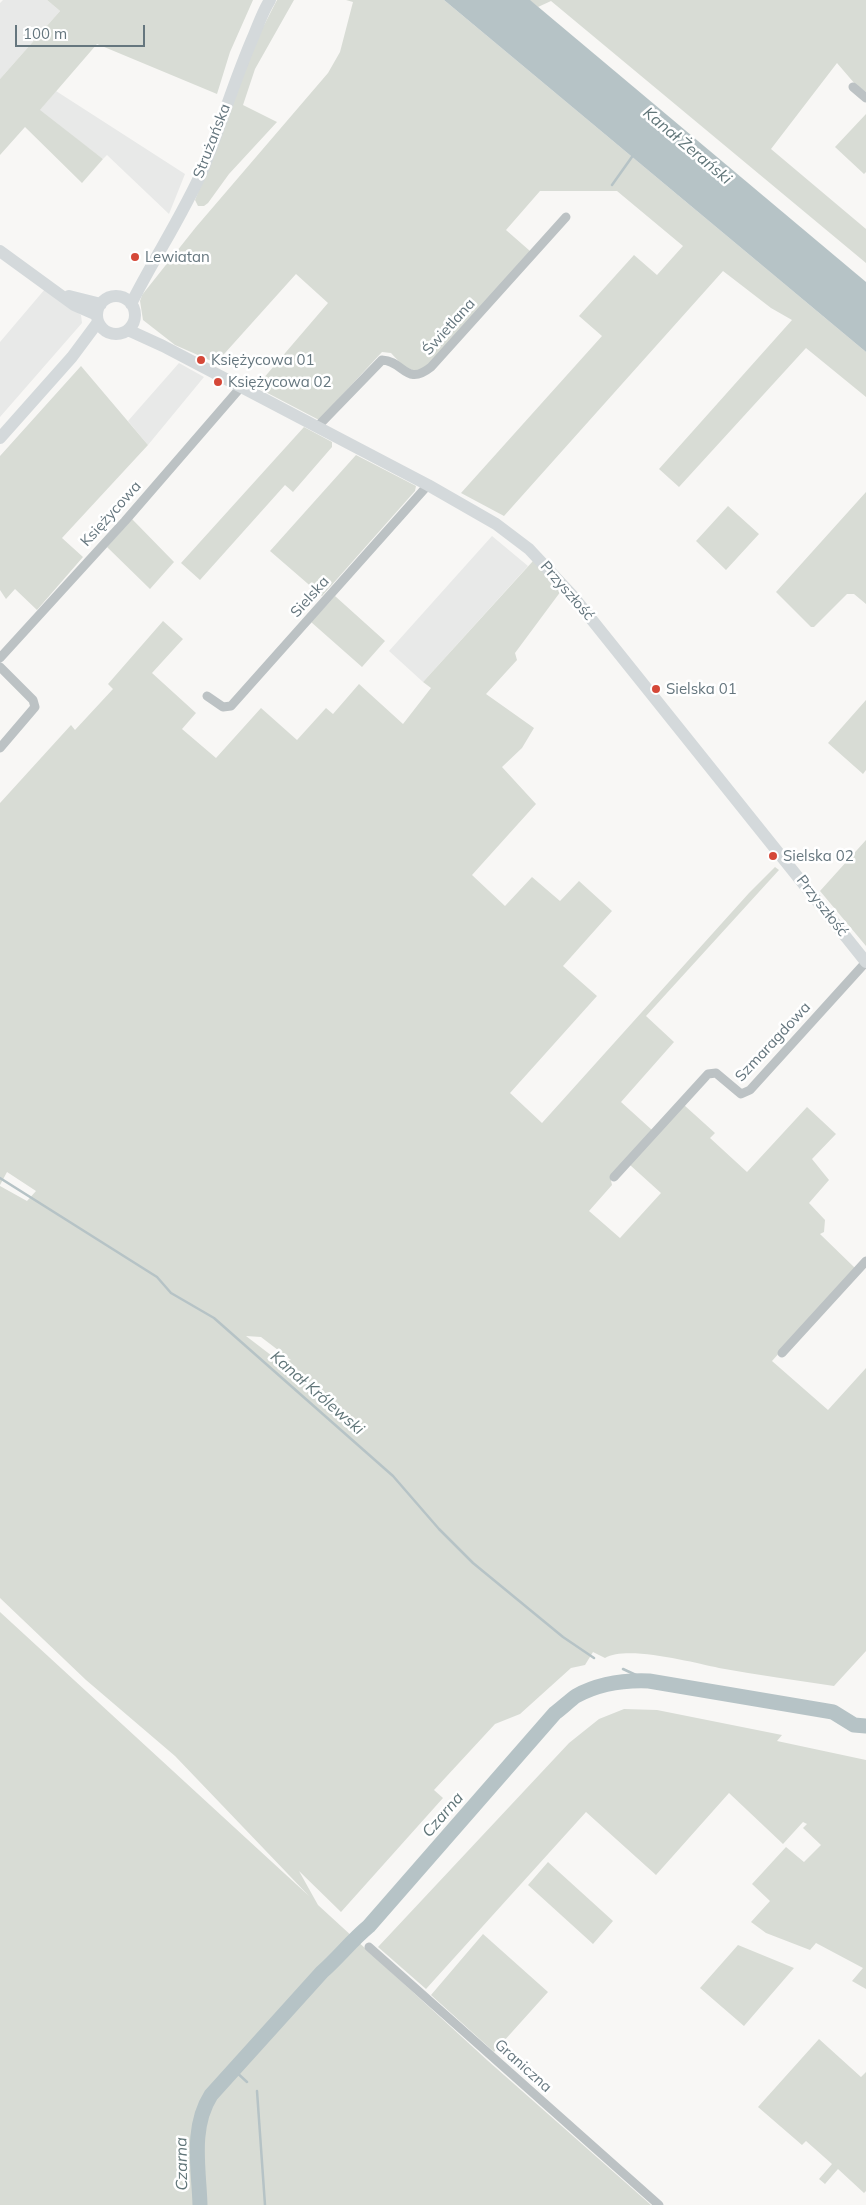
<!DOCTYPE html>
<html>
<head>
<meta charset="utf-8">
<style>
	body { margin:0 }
	#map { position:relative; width:866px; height:2205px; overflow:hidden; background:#f8f7f5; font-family:Mulish,sans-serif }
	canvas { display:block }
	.scale { position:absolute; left:15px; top:25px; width:130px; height:22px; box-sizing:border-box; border:2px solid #65767e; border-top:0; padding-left:6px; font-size:15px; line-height:18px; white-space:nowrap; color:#65767e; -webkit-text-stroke:4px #fff; paint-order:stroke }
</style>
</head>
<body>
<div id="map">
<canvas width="866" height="2205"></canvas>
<div class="scale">100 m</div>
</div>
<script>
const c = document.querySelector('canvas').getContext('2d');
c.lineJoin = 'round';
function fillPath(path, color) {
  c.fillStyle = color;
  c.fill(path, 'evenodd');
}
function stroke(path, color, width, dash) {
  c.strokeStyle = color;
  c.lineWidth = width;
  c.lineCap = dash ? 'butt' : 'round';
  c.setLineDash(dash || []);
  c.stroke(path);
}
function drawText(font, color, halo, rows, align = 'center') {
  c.font = font + ' Mulish,sans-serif';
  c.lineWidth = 5;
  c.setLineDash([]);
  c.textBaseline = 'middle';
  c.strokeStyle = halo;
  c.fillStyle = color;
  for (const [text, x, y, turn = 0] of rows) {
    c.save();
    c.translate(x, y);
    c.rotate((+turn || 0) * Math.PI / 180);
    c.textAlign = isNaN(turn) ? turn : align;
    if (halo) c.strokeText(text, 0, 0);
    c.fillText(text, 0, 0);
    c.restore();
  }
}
const built = new Path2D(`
	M3,0h44l13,11 -60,68v-76z
	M56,91l129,83 -16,40 -62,-59 -4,4 -64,-48z
	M45,289l36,26 1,8 -82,94v-75z
	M179,363l25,14 -56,68 -20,-24z
	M492,536l36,30 -105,116 -34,-31z`);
const green = new Path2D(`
	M47,0h206l-23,52 -13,42 -120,-50 -57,66 63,49 -21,24 -57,-56 -25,28v-76l60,-68z
	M277,0h17l-39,69 -12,36 34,17 -48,52 -21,29 -4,3h-6l-3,-6 64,-165z
	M346,0h98l422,352v45l-60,-49 -127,139 -20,-18 133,-149 -21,-12 -48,-37 -219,245 -43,-23 141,-157 -23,-20 55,-61 23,20 26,-29 -66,-55h-77l-34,39 24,21 -102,115c-16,11 -26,-1 -37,-13l-9,-1 -63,68 -63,-33 72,-84 -32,-29 -80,89 -41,-18 -32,-25 -3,-19 2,-6 54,-68 132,-154 12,-21 13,-50z
	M529,0h337v92l-11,-8 -18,-21 -66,86 95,80v34l-315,-262 -13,6z
	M866,114v58l-2,2 -29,-27z
	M81,366l67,79 -86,93 21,19 -46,53 -22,-21 -9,10 -6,-9v-134z
	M304,427l28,15v5l-39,45 -8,-7 -85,95 -19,-17z
	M356,455l60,31 -1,5 -93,105 -52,-45z
	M866,492v112l-12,-10h-7l-33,33h-3l-35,-35z
	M728,506l31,28 -33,36 -30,-29z
	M132,519l42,43 -24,27 -43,-42z
	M533,561l28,30 -46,62 2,7 -31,34 48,34 -12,20 -20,19 34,37 -64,71 33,31 27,-29 28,24 19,-20 33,30 -49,55 34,30 -87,97 32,30 207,-230 26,-26 4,3 -133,146 28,26 -53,60 31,28 -42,46 2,9 -23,26 31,27 41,-45 -31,-28 54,-60 31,28 -5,5 37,34 60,-65 29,27 -24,25 17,21 -20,23 16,17 -1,12 -4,2 35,34 -83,93 56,49 38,-42v283l-32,35c-38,-6 -76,-11 -115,-18 -25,-5 -91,-23 -114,-10l-12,-6 -8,13 -14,3 -51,46 -25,10 -61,66 9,8 -102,114 -42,-41 19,34 169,155 164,145h-651v-593l309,284 -134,-140 -89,-76 -86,-82v-412l27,15 9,-10 -29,-19 -7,13v-382l71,-78 4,5 38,-41 -5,-5 55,-63 20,18 -31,34 44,40 -14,16 34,29 45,-50 36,32 29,-32 7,6 26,-30 44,40 28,-36 -8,-6zM246,1336l15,1 30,23 -11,2z
	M335,596l50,45 -23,26 -51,-45z
	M866,700v70l-3,4 -35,-31z
	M866,840v106l-46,-55z
	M624,1709l33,1 125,25 -5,6 89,19v229l-14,-8 11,-13 -47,-25 -6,7 -44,-17 -15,-11 19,-21 -18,-17 34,-37 18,15 17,-17 -18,-17 4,-4 -4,-2 -20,22 -54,-51 -73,82 -70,-63 -160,177 -48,-42 191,-204 30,-24z
	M548,1862l65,59 -20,23 -65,-59z
	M483,1934l65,58 -54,60 -63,-57z
	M738,1945l56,23 -50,58 -44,-38z
	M819,2039l42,38 5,-5v119l-2,2 -26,-24 -13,15 -6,-5 13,-15 -26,-23 -4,4 -44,-38z`);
const water = new Path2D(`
	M444,0h86l336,282v70z`);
const stream = new Path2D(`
	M612,185l22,-31
	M0,1178l157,99 14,16 43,25 179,158 46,53 34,34 90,74 31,21
	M623,1669l26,12
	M234,2070l13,12
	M257,2091l8,114`);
const river = new Path2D(`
	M200,2205c-1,-36 -10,-77 11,-110l111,-123c17,-15 29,-31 47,-46l186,-213c7,-5 14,-12 21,-17 22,-12 49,-16 73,-15l184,31 21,13 12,1`);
const street = new Path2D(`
	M853,87l13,11
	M317,427l65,-67c22,1 24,27 49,7l135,-150
	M0,658l125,-137 116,-134
	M0,667l33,33 2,7 -35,41
	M207,696l16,11 8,-1 197,-221
	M614,1177l94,-103 8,-1 25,21 9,-4 116,-128
	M782,1353l84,-92
	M369,1947l290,258`);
const secondary = new Path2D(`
	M0,251l74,54 23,10
	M69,296l32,8
	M97 315a19 19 0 1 1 38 0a19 19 0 1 1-38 0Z
	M131,304c23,-46 52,-89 73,-137 18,-44 31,-89 50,-132 5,-12 9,-24 16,-35
	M128,330l35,16 265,139 68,39 33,25 43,46 294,367
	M0,438l72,-81 26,-35`);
const markers = [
	[135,257,5,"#d54838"],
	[201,360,5,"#d54838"],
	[218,382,5,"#d54838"],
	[656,689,5,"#d54838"],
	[773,856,5,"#d54838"]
];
const streetNames = [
	["Strużańska",212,141,-69],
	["Świetlana",449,327,-48],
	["Księżycowa",111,514,-48],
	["Przyszłość",567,591,49],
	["Sielska",310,597,-48],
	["Przyszłość",822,906,52],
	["Szmaragdowa",773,1042,-47],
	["Graniczna",523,2066,42]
];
const poiNames = [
	["Lewiatan",145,257],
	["Księżycowa 01",211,360],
	["Księżycowa 02",228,382],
	["Sielska 01",666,689],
	["Sielska 02",783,856]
];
const waterNames = [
	["Kanał Żerański",687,146,40],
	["Kanał Królewski",317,1393,41],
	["Czarna",443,1815,-49],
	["Czarna",182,2164,-91]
];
fillPath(built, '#e8e9e8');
fillPath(green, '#d8dcd5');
fillPath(water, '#b6c3c6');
stroke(stream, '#b6c3c6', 2.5);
stroke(river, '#b6c3c6', 15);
stroke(street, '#bcc2c4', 9);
stroke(secondary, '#d4d9db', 12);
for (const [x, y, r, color] of markers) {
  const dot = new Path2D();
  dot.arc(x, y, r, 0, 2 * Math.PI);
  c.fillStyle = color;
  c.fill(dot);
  stroke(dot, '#fff', 2);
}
drawText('15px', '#65767e', '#fff', streetNames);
drawText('15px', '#65767e', '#fff', poiNames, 'left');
drawText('italic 16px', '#607578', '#fff', waterNames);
</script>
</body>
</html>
